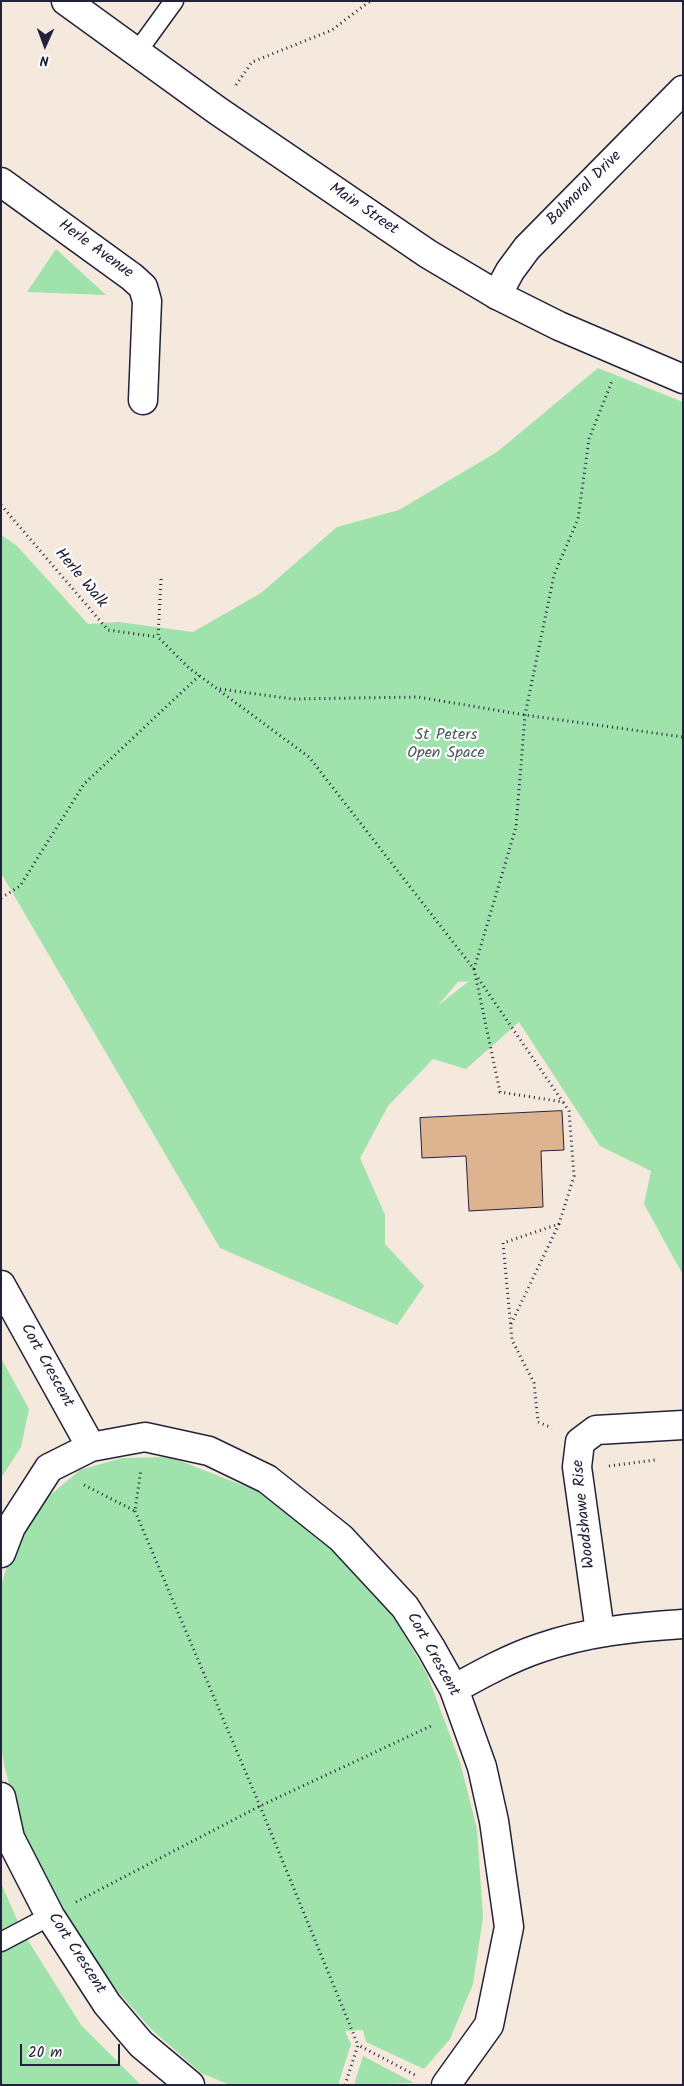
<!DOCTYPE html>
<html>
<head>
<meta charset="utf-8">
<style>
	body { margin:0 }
	#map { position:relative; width:684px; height:2086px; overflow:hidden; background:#f5e8dd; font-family:Kalam,sans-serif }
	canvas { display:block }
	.frame { position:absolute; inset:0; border:2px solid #22223b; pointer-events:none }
	.north { position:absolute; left:20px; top:20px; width:50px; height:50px; -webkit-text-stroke:4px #fff; paint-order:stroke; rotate:182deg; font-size:14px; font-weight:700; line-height:20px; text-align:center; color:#22223b }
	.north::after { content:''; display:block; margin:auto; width:18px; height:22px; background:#22223b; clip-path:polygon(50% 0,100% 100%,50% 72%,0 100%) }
	.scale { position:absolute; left:20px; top:2044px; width:100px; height:22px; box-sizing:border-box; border:2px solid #22223b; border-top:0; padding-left:6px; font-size:15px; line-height:18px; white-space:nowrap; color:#22223b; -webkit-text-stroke:4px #fff; paint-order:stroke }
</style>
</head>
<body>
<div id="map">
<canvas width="684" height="2086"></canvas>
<div class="frame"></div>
<div class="north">N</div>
<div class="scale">20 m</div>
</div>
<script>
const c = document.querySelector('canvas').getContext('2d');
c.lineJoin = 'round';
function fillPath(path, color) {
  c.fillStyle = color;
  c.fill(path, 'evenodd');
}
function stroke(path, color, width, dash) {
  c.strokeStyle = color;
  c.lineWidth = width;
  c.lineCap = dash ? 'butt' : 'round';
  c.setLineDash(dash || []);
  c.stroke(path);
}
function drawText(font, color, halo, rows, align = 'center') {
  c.font = font + ' Kalam,sans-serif';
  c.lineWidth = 4.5;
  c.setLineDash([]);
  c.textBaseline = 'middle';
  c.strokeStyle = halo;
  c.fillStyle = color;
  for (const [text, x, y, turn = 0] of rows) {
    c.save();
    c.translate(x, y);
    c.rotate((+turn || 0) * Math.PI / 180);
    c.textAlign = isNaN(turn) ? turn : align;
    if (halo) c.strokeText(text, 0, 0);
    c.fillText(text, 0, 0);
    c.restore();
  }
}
const green = new Path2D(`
	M56,249l50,46 -79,-3z
	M598,368l85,34v873l-39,-71 7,-33 -51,-25 -81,-124 -53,47 -33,-10 -45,47 -28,52 25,57v29l39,42 -27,39 -177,-77 -219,-375v-338l15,10 72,79 31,-2 74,10 68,-39 76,-66 62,-17 98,-58zM469,981l-29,23h-1l19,-22z
	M1,1358l28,51 -8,38 -20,31z
	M170,1457l95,37 69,51 59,71 34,58 33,88 17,67 6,88 -10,67 -23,55 -26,30 -58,-27 -3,-12 -18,1 6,13 -13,41h-108l-29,-12 -50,-44 -37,-42 -60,-91 -31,-62 -18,-65 -4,-23v-160l15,-49 33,-41 31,-26 42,-12z
	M1,1883l21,48 59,94 60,60h-140z
	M363,2056l51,27 -60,2z`);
const building = new Path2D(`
	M562,1111l2,39 -23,1 2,56 -74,4 -3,-55 -44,2 -2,-40z`);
const path = new Path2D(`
	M236,85l16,-23 80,-32 38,-29
	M1,505l107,125 50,7
	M161,579l-3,58 31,31 120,89 165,212 42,-142 9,-112 29,-140 24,-56 11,-80 23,-58
	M220,689l73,10 125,-2 107,18 158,22
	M1,898l19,-12 64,-102 116,-109
	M474,969l26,123 63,10 6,9 5,65 -15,48 -56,19 9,97 22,43 4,39 14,6
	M478,978l85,124
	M511,1324l48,-100
	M609,1466l46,-6
	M84,1485l51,26 6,-42
	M135,1511l125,295 98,239
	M76,1902l184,-96 173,-81
	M345,2085l13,-40 59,31`);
const lane = new Path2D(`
	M137,52l37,-51
	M1,1942l49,-26`);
const street = new Path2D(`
	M1,182l131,95 11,10 4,14 -4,99
	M497,295l13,-24 17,-23 156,-158
	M1,1285l90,162
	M1,1553l10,-26 38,-59 42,-21 54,-10 64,14 58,28 74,59 64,69 26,41 23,41 28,78 12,54 15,106 -20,98 -43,60
	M600,1632l-23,-165 3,-25 16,-12 87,-5
	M454,1689c27,-15 56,-31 86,-41 46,-16 94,-21 143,-24
	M1,1797l9,41 40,78 57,88 34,40 49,41`);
const secondary = new Path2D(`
	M66,1l152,110 210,143 69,41 62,31 124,53`);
const streetNames = [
	["Balmoral Drive",585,189,-45],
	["Main Street",363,210,34],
	["Herle Avenue",95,250,36],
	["Herle Walk",80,579,50],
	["Cort Crescent",46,1366,61],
	["Woodshawe Rise",585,1514,-96],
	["Cort Crescent",432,1655,61],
	["Cort Crescent",76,1954,57]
];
const parkNames = [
	["St Peters",446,736],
	["Open Space",446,754]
];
fillPath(green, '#9fe2ac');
fillPath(building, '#deb38f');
stroke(building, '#22223b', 1);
stroke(lane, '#22223b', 21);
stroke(street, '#22223b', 31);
stroke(secondary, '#22223b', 31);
stroke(path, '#22223b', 3, [1, 4]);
stroke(lane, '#fff', 18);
stroke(street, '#fff', 28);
stroke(secondary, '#fff', 28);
drawText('16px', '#22223b', '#fff', streetNames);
drawText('16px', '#485c5d', '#fff', parkNames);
</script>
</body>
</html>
